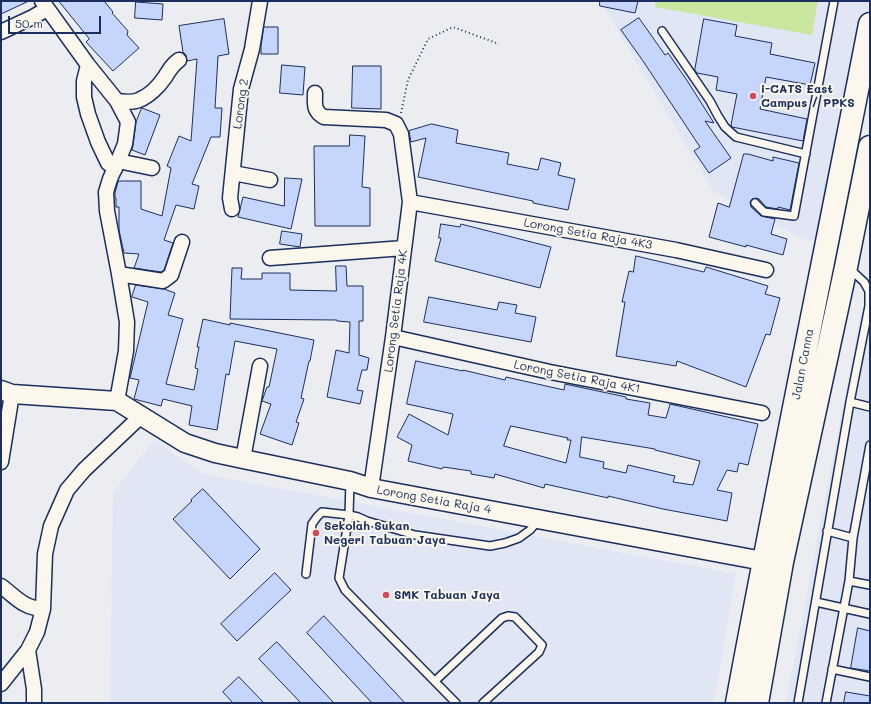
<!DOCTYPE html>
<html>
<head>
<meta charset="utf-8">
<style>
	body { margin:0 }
	#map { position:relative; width:871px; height:704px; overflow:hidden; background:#ebedf1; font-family:Mali,sans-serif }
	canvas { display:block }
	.frame { position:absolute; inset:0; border:2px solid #1b2f5e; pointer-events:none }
	.scale { position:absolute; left:8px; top:16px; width:93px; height:18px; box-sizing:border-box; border:2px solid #1b2f5e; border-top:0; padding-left:5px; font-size:12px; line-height:14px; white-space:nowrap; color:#1b2f5e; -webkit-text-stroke:3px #fbf7ec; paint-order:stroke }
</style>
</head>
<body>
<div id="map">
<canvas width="871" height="704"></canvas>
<div class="frame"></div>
<div class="scale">50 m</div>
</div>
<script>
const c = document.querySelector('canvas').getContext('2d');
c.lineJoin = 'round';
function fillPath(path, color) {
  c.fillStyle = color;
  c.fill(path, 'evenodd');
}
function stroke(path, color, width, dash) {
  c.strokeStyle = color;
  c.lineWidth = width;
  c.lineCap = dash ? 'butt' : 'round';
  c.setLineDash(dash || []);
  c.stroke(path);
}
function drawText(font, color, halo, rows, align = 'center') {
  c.font = font + ' Mali,sans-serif';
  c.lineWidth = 4;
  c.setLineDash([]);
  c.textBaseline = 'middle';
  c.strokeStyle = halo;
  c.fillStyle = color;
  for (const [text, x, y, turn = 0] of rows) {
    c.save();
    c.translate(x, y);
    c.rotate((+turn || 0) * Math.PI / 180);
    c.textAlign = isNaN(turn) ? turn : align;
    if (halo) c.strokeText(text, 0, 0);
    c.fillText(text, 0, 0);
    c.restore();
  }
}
const built = new Path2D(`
	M600,1h269l-49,240 -16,-2 -91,-48z
	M869,271l1,1v431h-84z
	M154,440l49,34 533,100 -22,129h-604l3,-210z`);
const green = new Path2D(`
	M656,1h162l-6,34 -157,-28z`);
const building = new Path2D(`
	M1,1h28l-28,13z
	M59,1h45l9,11 -1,1 16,18 -1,4 12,13 -26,23 -27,-29 3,-3z
	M600,1h38l-3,12 -35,-7z
	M136,2l27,2 -1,16 -27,-2z
	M639,18l26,37 3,-2 20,29 26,41 -9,-2 26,37 -22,15 -15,-22 6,-4 -57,-86 -22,-31z
	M224,19l5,35 -11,2 -3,52h7l-2,29h-9l-19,47 7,2 -5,23 -18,-4 -12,35 9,3 -9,27 -3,2 -27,-4 5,-14 -15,-1 -5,-23v-23h-3v-9h-1v-5l3,-11 1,-1h22v28l21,7 9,-48 -4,-2 12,-30 12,5 6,-82 -10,2 -1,-6 -3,-3 -4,-26z
	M704,19l33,6 -2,11 37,7 -2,11 45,9 -5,22 -44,-8 -6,32 47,10 -4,22 -71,-14 -1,-2 6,-31 -21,-4 2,-13 -21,-4 -2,-3z
	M264,27h14v27h-17v-7z
	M282,65l23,2 -2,28 -23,-2z
	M353,66h28v43l-29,-1z
	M142,108l18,7 -15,40 -13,-5 1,-5 3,-23z
	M432,124l26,6 -2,13 53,10 -2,11 31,6 3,-12 20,5 -3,12 17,4 -7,31 -35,-7v-2l-115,-24 8,-39 -15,4 -2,-11z
	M350,135l15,1 -3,51 8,1v38h-55l-1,-80h35z
	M744,154h4l25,7v-4l26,6 -9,47 -12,-3v2l-12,-2 -7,-8 -3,-1 -4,1 -2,3 1,5 10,9 14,3 -4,15 16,5 -4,16 -37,-10v2l-37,-10 9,-34 11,4z
	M285,178l17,1 -11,50 -53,-12 5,-20 41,9z
	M441,224l19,3 1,-3 90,23 -11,41 -105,-27 6,-23h-2z
	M282,231l20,3 -2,13 -20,-3z
	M636,256l68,16 2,-5 62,19 -3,8 15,4 -10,37 -4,-1 -20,53 -69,-26 -1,5 -60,-10 9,-54h-3l7,-31 4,1z
	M336,266h10l1,20h16v35h-4v34l10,3 -2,12h-5l-5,20 6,1 -3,13 -33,-7 9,-47 13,3 1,-31 -13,-1v-1l-107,-1 2,-51h10l-1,11h21v-6h28v17l46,1z
	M136,285l28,4 11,4 -7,22 15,4 -17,65 28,6 4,-21 -3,-1 4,-21h-2l6,-28 27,6v-2l84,17 -4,21h-1l-8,37 3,1 -8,23 3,1 -7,22 -32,-11 11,-30 -9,-3 5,-14h2l8,-38 -42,-8 -6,34 -3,-1 -9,56 -28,-5 3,-19 -29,-7 -2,7 -27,-7 5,-19 -9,-2 18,-76 -16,-5z
	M429,297l68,13 2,-8 18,3 -2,8 21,4 -5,25 -107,-20z
	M416,361l47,10v-1l42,10 1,-3 58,13 1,-6 61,13v2l24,4 -2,12 18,3 4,-14 88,20 -10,41 -9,-2 -2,9 -10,-2 -10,20 15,3 -5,28 -64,-12 -55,-13v2l-63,-14 -1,4 -49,-14 -1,4 -23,-4v-3l-28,-4 -1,2 -34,-8 4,-16 -15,-8 12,-23 39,21 5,-21 -46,-10zM511,426l57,12 -1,2h4l-5,23 -62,-17zM582,437l73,12v1l45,11 -7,24 -20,-3 2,-6 -47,-11 -2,8 -23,-5 1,-6 -24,-5z
	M203,489l57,60 -30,30 -57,-60 19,-18 -1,-1z
	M275,573l16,17 -54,51 -16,-17z
	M324,616l81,87h-33l-65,-70z
	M858,628l12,3v40l-19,-3z
	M277,642l57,61h-33l-42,-44z
	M239,677l25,26h-31l-10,-11z
	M846,692l24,4v7h-26z`);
const path = new Path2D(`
	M401,113l7,-33 20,-41 25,-12 46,17`);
const service = new Path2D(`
	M662,31l48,70 8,15 7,11 11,10 70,17
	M755,203l9,9 30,4 40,-215
	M850,402l20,5
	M350,481l-1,34 -10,63 6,12 111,113
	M827,531l26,7
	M306,574l6,-50 5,-7 5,-5 27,3 9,2 9,4 48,14 75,11 15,-3 14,-5 11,-8 8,-9
	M849,581l21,4
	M816,602l54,12
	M832,669l38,8
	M435,681l67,-63 6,-2 7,1 27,28 -3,7 -56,51
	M798,703l52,-301 19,-96v-15l-5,-9 -14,-13
	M826,703l23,-122 4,-43 17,-93`);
const minor = new Path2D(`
	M42,1l46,64 29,36 11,21 -3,22 -7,17 -8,18 -4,13 1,19 12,63 8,48 -1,29 -9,50
	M1,32l32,-15 14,-8
	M88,65l-4,16v16l4,17 10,28 10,21 7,6
	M315,93c0,11 -2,18 9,24l62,3 10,4 5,10 9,68 -17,135 -22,151
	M117,101c7,1 15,2 22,-1 10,-4 20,-14 26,-23 5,-8 7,-12 14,-17
	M118,161l34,7
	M233,173l37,7
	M410,202l266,48 90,20
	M232,209l-2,-11 11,-109 11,-40 8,-48
	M270,258l134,-10
	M119,274l44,7 8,-6 11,-33
	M393,337l157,35 212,41
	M243,459l17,-93
	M1,462l11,-68
	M1,586c15,11 22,22 42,23
	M28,650l6,39v14
	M1,684l27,-34 9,-18 6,-23 2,-55 6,-28 16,-36 17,-20 57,-54`);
const tertiary = new Path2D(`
	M1,390l11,4 105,7 68,42 30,10 28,6 107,22 21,7 392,73`);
const trunk = new Path2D(`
	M737,703c42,-227 89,-452 133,-679
	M757,703l25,-141 64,-295 24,-120`);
const markers = [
	[753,96,4,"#d1495b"],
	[316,533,4,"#d1495b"],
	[386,595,4,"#d1495b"]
];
const poiNames = [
	["i-CATS East",761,89],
	["Campus / PPKS",761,103],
	["Sekolah Sukan",324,526],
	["Negeri Tabuan Jaya",324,540],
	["SMK Tabuan Jaya",394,595]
];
const streetNames = [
	["Lorong 2",241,104,-82],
	["Lorong Setia Raja 4K3",588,234,10],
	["Lorong Setia Raja 4K",396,311,-83],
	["Jalan Canna",803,364,-79],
	["Lorong Setia Raja 4K1",577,377,11],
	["Lorong Setia Raja 4",434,500,10]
];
fillPath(built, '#e0e6f4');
fillPath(green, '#c9e79e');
fillPath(building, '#c6d5fc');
stroke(building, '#1b2f5e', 1);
stroke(service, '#1b2f5e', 10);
stroke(minor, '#1b2f5e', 17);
stroke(tertiary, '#1b2f5e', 21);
stroke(trunk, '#1b2f5e', 25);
stroke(path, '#1b2f5e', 2, [1, 3]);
stroke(service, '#fbf7ec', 7);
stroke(minor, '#fbf7ec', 14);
stroke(tertiary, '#fbf7ec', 18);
stroke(trunk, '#fbf7ec', 22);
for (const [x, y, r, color] of markers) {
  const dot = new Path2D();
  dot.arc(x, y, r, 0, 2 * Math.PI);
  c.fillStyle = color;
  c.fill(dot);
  stroke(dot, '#fbf7ec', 1.5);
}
drawText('bold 12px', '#1b2f5e', '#fbf7ec', poiNames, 'left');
drawText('12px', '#1b2f5e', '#fbf7ec', streetNames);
</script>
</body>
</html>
